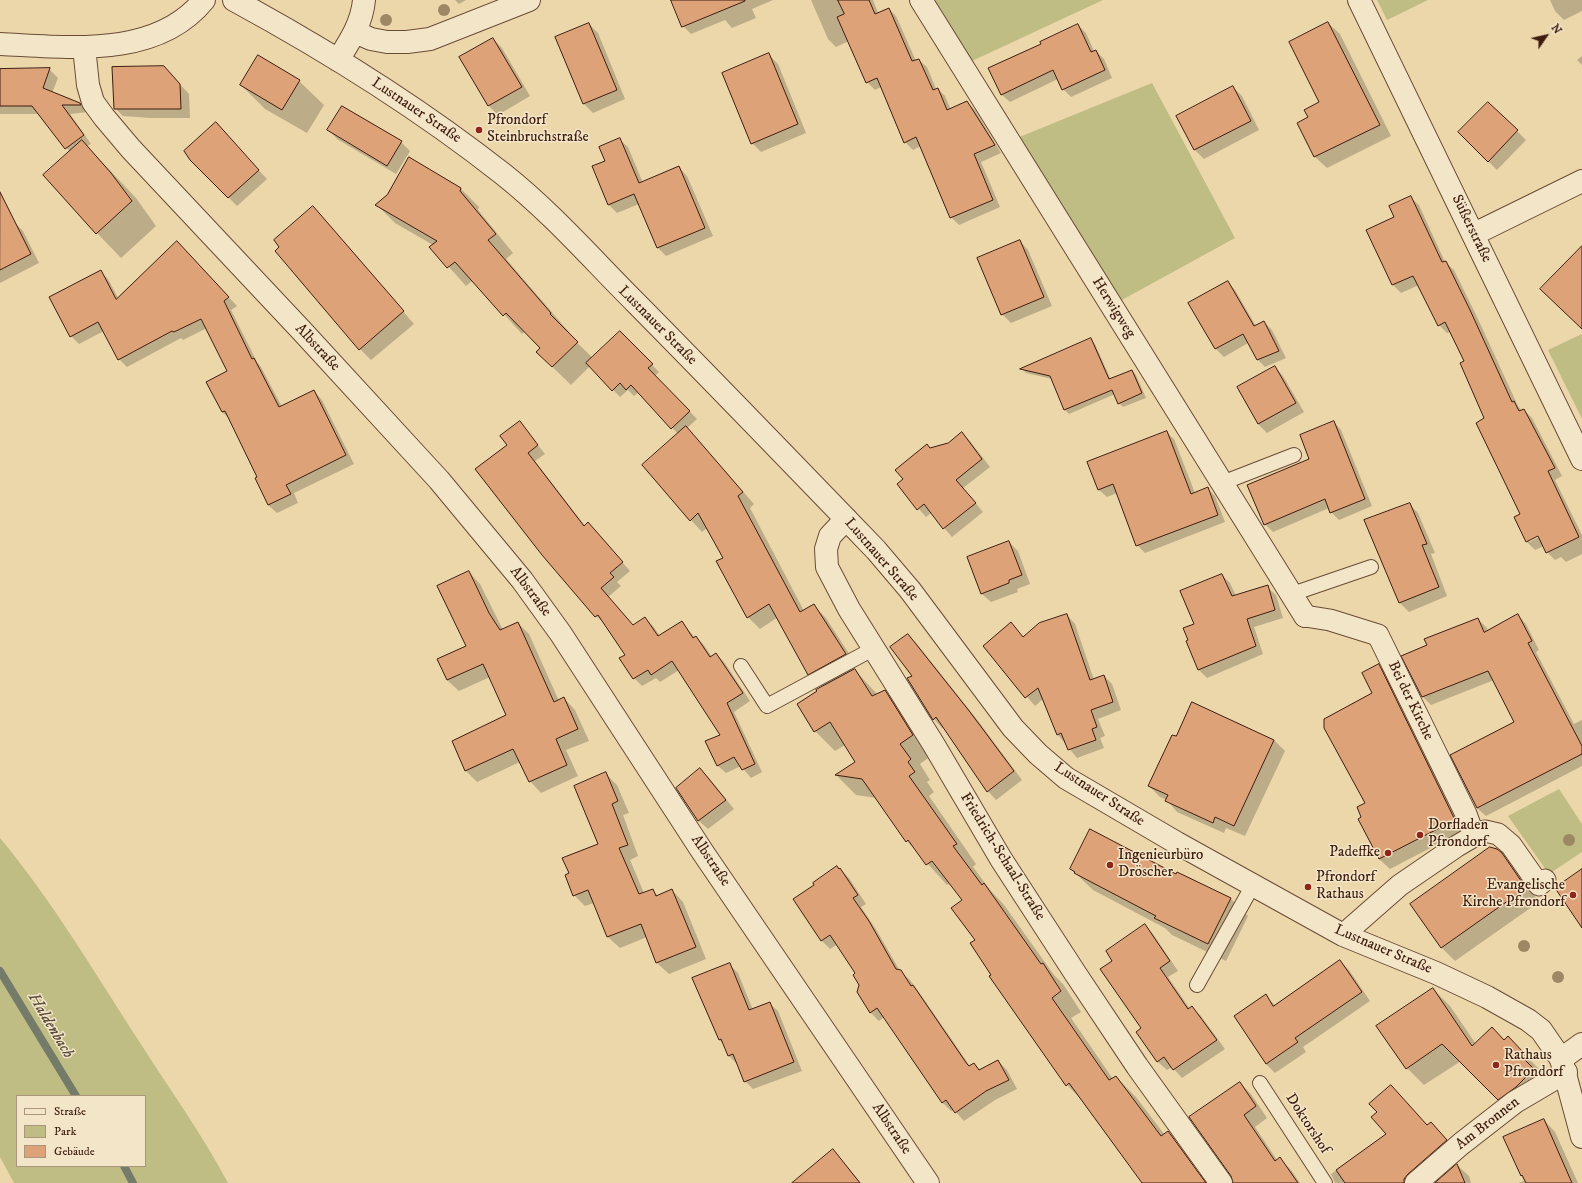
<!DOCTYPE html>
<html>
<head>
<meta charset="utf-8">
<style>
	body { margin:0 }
	#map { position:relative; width:1582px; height:1183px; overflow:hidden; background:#ecd7ab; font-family:"IM FELL DW Pica",serif }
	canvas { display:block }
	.legend { position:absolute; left:16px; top:1095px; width:130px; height:72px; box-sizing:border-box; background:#f3e5c8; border:1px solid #ab957e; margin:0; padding:5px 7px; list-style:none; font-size:12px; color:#3e1d0f }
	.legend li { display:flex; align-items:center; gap:8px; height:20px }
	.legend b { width:20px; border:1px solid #ab957e }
	.north { position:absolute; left:1526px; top:16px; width:40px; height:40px; -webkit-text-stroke:3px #f3e5c8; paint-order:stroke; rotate:56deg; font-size:11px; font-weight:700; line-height:16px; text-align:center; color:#3e1d0f }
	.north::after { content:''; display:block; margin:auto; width:14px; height:18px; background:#3e1d0f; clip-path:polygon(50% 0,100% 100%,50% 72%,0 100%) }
</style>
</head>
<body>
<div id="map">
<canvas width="1582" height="1183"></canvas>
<ul class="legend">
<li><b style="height:5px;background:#f3e5c8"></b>Straße</li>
<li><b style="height:11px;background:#bfbc84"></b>Park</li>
<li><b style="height:11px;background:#dea278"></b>Gebäude</li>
</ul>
<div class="north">N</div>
</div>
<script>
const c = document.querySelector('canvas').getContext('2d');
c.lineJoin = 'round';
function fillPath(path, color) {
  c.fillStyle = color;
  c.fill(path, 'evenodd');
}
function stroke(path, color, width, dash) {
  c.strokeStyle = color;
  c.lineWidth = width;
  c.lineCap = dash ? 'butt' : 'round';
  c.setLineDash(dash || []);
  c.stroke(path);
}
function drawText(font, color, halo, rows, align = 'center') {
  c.font = font + ' "IM FELL DW Pica",serif';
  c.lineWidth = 3;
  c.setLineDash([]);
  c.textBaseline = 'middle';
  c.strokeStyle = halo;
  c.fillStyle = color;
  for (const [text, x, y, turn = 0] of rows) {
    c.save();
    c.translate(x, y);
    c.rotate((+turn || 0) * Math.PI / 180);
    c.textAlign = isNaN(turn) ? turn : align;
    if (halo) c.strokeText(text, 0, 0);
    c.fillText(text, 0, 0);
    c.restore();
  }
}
const green = new Path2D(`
	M935,0h168l-131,61z
	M1377,0h51l-41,20z
	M1152,83l83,155 -115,63 -103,-163z
	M1582,334v85l-34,-69z
	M1559,789l23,35v28l-33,22 -41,-58z
	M0,838c50,60 92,130 135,197 31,49 66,97 93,148h-214l-14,-26zM17,1096h128v70h-128z`);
const shadow = new Path2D(`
	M455,0h11l-7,4z
	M673,0h100l-21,9 4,9 -24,10 -7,-8 -34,14 -8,-8z
	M811,0h62l5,13 11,-4 7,7 20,45 3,-1 8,7 9,22h2l7,7 6,14 16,-8 8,8 26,43 -20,9 19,45 -41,18 -8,-8 -30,-71 -8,4 -8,-8 -24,-55 -6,3 -8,-8 -18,-41 -13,6 -8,-8z
	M1550,0h32v11l-18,9 -9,-9z
	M1328,23l12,11 51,102 -64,32 -12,-11 -17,-34 11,-5 12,-15z
	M589,24l9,9 27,66 -32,14 -9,-9 -27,-67z
	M1078,25l8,8 8,18h2l8,8 8,19 -41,19 -8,-8 -5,-10 -48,23 -8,-7 -12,-26 52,-24z
	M493,39l9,9 28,48 -32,19 -9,-9 -28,-48z
	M769,55l9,9 28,69 -45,19 -9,-9z
	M1582,56v9l-5,-5z
	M113,68l59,8 17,18 1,24h-40l-27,-2 -9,-9z
	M49,69l9,9 -6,15 28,11 8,8 -18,2 21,30 -4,2 49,52 20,28 -35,32 -24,-25 -27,-81 -30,-38h-40v-44z
	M299,81l25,24 -17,28 -42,-24 -24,-24z
	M1233,87l9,9 17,34 -55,29 -9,-9 -17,-33z
	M342,107l59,35 9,9 -14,23 -59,-35 -8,-9z
	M1517,131l9,9 -29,30 -38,-38z
	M224,133l43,46 -30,27 -46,-47z
	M619,139l9,8 15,36 36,-16 8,9 26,60 -47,20 -8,-8 -19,-44 -22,9 -8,-8 -16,-38 14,-6z
	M461,189l18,18 -1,3 35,43 -7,6 63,73 -2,1 26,25 27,-26 39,40 -4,4 42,43 -10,9 67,76 -4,4 54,103 10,-5 12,12 31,48 -4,2 24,26 7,-3 21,20 27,44 -12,9 10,16 -3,2 7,10 -5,4 47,68 -3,3 18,24 13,14 50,70 9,9 18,28 -10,6 42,61 3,-2 20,20 65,86h-57l-59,-80 -18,-18 -75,-110 -16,-35 -13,-40 -13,-17 -3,2 -40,-44 -31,-43 -20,-3 -20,-20 20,-13 -11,-17 -10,6 -20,-20 3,-40 4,-4 -14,-13 -30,-57 -18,12 -12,-12 -24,-59 -17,-30 -5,4 -11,-12 -13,-86 -39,-42 -5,4 -6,-6 -8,7 -30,-31 -19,19 -34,-33 4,-4 -16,-17 -3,3 -49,-54 -7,6 -35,-39 2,-2 -38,-22 -18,-18z
	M1410,197l9,8 26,57 9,8 24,49 40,87 4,5 2,-1 8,8 30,58 -7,4 27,55v19l-16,8 -5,-5 -6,3 -8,-8 -3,-6 -9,4 -8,-8 -12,-24 7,-4 -57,-152 -14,-30 -4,1 -8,-8 -20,-40 -18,8 -8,-8 -25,-54 28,-14zM1542,533l1,2 -14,7v-2z
	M0,216l15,7 8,8 16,32 -39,20z
	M324,219l90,105 -43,36 -11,-11z
	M1020,241l8,9 24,56 -41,17 -9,-9z
	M185,251l52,55 -6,4 26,52 4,5 21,40 32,-16 8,9 32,64 -60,29 4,10 -21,10 -9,-8 -10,-27 -28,-59 -8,-7 7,-41 -22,-43 -24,12 -2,-2 -54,29 -8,-8 -15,-28 -25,13 -8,-8 29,-65 8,8 10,19z
	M1228,282l7,8 21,36 8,-4 8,8 14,28 -21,9 -8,-8 -9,-16 -24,14 -8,-8 -26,-45z
	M1091,340l4,4 16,36 21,-9 4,4 10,23 -23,9 -4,-4 -4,-9 -46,20 -4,-4 -13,-31 -26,-6 -4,-4z
	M1275,367l8,9 21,36 -37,21 -9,-9 -20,-36z
	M1334,422l7,8 31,76 -33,14 -8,-8 -2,-4 -56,24 -8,-8 46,-64z
	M520,423l25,31 -10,7 50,65 11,6 34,39 -13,11 4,4 -13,11 25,29 12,-8 8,8 7,10 22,-14 13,16 1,-1 8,8 8,12 4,-3 8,8 26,39 -16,11 28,60 -11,6 -10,-12 -15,7 -9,-8 4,-30 -42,-65 -19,12 -4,-4 -14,8 -8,-8 -8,-23 -21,-31 -9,-8 -53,-62 -34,-109z
	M1166,432l8,7 21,54 12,-5 8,8 10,26 -80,31 -8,-8 -20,-52 -10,4 -8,-7 -11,-28z
	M962,433l8,8 20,26 -27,21 20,24 -31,25 -21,-24 -5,4 -28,-32 33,-36 18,-5z
	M1409,504l9,9 17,40 -4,1 16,42 -38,16 -9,-9 -34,-82z
	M1009,542l9,9 12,33 -13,5 1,3 -27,10 -9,-8 -14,-36z
	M469,572l11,12 23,46 15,-7 11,11 30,67 5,-3 11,12 14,31 -23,9 12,26 -37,17 -11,-12 -10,-19 -43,20 -11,-11 -13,-30 55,-26 -18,-38 -31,14 -12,-11 20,-34z
	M1222,575l8,8 6,13 31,-9 9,8 7,23 -29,9 9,27 -56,24 -8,-8 -4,-46z
	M1067,615l8,9 19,56 10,-4 8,8 9,26 -23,9 7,17 -5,2 4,10 -27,10 -19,-23 -15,-36 -8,7 -51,-60 27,-23 12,14z
	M1518,615l8,9 13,26 -3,2 38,72 8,-4v46l-96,50 -9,-8 -25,-53 63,-33 -21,-42 -63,25 -8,-8 5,-51 50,-27 9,9 1,3z
	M908,635l9,9 62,78 43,58 -26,20 -8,-9 -44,-64 -2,1 -8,-9 -20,-43z
	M1379,666l11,10 75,154 -75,39 -11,-10 -20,-39 4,-2 4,-15 6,-110z
	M1176,738l98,2 11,11 -40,85 -19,-8 -2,5 -47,-21 -10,-12 -7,-3 -11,-11z
	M700,769l9,9 25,31 -26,20 -9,-8 -22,-33z
	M606,774l11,11 12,28 -6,2 15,41 -8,4 14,33 9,-3 5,6 14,-6 11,12 23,57 -37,15 -12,-11 -10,-26 -27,11 -12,-11 -14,-34 -9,3 -11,-11 -4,-21 29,-30z
	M1501,854l14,14 24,34 -84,59 -14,-14z
	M840,869l9,9 17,26 -5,3 16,24 23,40 10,9 11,15 49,71 4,-2 6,6 18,-9 9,9 10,19 -22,11 -31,21 -10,-11 -3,1 -8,-8 -59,-86 -5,4 -9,-9 -14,-38 -18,-30 -8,5 -8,-8 -28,-42z
	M1071,869l106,6 1,-1 53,25 17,17 -22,45 -54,-26 -7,-7 -72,-38z
	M1144,925l9,9 25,37 -10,6 22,32 2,-1 9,8 24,33 -43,29 -10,-11 -5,3 -9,-8 -20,-30 5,-3 -29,-68z
	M1340,961l9,9 21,31 -67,46 3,5 -31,21 -9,-9 -31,-48 30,-20 10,9z
	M730,965l8,8 15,37 16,-7 9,8 24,60 -49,18 -8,-8 -8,-17 -8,-8 -4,-11 -6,-5z
	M1433,989l17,17 26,38 29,-3 3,-3 33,33 -3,3 12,13 -17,17 -17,12 -55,-55 -37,24 -17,-17z
	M1240,1083l11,11 16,24 -12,9 22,33 3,-1 11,11 9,13h-43l-9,-12z
	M1544,1120l11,12 23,51h-60l6,-2 -20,-44z
	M1428,1126l15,9 15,17 -36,31h-87l-4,-9 57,-40z
	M833,1150l8,9 20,24h-49z
	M1457,1165l12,11 2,7h-34z`);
const stream = new Path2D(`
	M0,971l76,125
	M124,1166l9,17`);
const building = new Path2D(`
	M671,0h74v1l-63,26z
	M838,0h31l6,14 14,-6 23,53 7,-2 14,31 5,-2 9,22 20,-9 28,44 -21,9 19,46 -43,18 -34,-81 -12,6 -27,-65 -11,5 -29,-66 7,-3z
	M1328,22l52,103 -66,32 -17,-34 11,-6 -4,-7 15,-8 -30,-60z
	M589,23l28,67 -34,14 -28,-67z
	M1078,24l13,28 5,-2 9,20 -43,20 -9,-20 -52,25 -13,-27 53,-24 -1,-2z
	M493,38l29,49 -34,19 -29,-49z
	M769,53l29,71 -47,20 -29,-71z
	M258,55l42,25 -18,30 -42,-25z
	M164,66l16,18 1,25h-67l-2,-42z
	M50,68l-7,20 37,15 1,2h-19l22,30 -19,14 -33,-43h-32v-37z
	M1233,86l18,35 -57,29 -18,-34z
	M1488,102l30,28 -30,32 -30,-30z
	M342,106l60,35 -15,25 -60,-36z
	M216,122l43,48 -31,28 -38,-38 -6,-9z
	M620,138l19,45 40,-17 26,62 -48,20 -23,-54 -26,11 -16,-39 13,-5 -6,-14z
	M82,140l29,33 21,28 -36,33 -53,-59z
	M409,157l52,31 -1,3 36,43 -8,6 63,73 -1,1 28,28 -26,25 -16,-15 4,-4 -34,-35 -3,3 -48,-54 -8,6 -18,-21 8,-6 -62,-36 12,-10z
	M0,192l31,62 -31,16z
	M1411,196l31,66 4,-1 24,49 42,92 2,-1 5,10 5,-2 31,59 -7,3 31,66 -33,16 -8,-17 -12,6 -12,-25 6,-3 -44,-91 8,-5 -24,-55 4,-2 -19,-39 -7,4 -25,-50 -21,9 -26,-55 28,-13 -5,-11z
	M313,206l91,105 -45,39 -84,-99 4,-4 -5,-7z
	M1020,240l24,57 -43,18 -24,-57z
	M177,241l52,56 -5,4 28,58 2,-1 25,49 35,-17 32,65 -60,30 5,9 -23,11 -13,-27 2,-1 -32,-66 -3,1 -16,-30 21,-11 -26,-52 -27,13 -2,-1 -54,29 -20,-38 -28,15 -21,-40 52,-27 15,29z
	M1582,246v83l-42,-40z
	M1228,281l26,45 10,-5 15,30 -22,9 -14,-26 -28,15 -27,-46z
	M620,331l33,33 -5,4 42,43 -19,18 -40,-44 -5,5 -6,-7 -8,8 -26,-28z
	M1091,338l18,41 23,-9 10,23 -24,11 -6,-14 -48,20 -14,-34 -30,-7z
	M1275,366l21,37 -38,21 -21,-37z
	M520,421l18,24 -10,8 56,73 4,-4 35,40 -13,11 4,4 -13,11 32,37 12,-8 13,19 24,-15 11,17 3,-2 14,21 6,-4 27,40 -16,10 28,61 -13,6 -8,-13 -17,9 -12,-25 15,-6 -48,-74 -21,14 -3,-5 -15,9 -14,-21 6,-3 -27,-40 -3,2 -53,-62 -67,-86 32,-24 -7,-9z
	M1334,421l31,78 -35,14 -5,-14 -61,26 -17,-40 62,-26 -9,-24z
	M686,426l57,66 -5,4 62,116 14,-8 32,50 -38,21 -39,-71 -22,14 -31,-57 7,-3 -25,-45 -8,8 -48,-56z
	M1167,431l24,63 17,-7 10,28 -82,31 -23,-62 -15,6 -11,-28z
	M962,432l20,27 -26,21 20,23 -33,26 -19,-25 -7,6 -20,-26 6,-5 -8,-9 32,-26 3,4 18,-5z
	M1410,503l17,41 -5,1 17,42 -40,16 -35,-83z
	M1009,541l13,34 -13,5v3l-28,11 -14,-37z
	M469,571l20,42 11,17 18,-8 36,80 10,-5 14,32 -22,10 11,26 -38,17 -16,-33 -48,22 -13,-30 54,-26 -23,-51 -36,16 -10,-21 29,-13 -29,-60z
	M1222,574l10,22 36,-11 7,25 -28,9 9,27 -58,24 -12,-29 2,-1 -5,-12 11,-4 -14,-33z
	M1067,614l23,66 14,-5 9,27 -22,8 6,17 -5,2 4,11 -28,10 -7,-17 -4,2 -19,-47 -13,10 -42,-52 28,-24 12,15 16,-14z
	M1518,614l14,27 -4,2 54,103v8l-105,54 -27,-53 64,-33 -26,-51 -66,26 -21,-41 26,-11 -3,-6 54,-21 6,14z
	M908,634l62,78 44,59 -27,21 -51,-75 -3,3 -26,-42 5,-2 -22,-29z
	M1379,664l76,156 -76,39 -21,-40 3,-2 -4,-10 8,-4 -41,-75v-9l48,-26 -10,-20z
	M855,669l17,27 13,-6 28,45 -13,9 11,15 -3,3 7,10 -6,4 48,68 -4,2 29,39 2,-2 57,81 2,-1 18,28 -9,7 57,82 7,-4 45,60 7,-5 38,52h-64l-73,-100 -3,3 -77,-110 2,-1 -21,-32 5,-3 -24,-32 11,-8 -30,-39 -6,4 -18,-25 -2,2 -44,-63 -27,-4 20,-13 -25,-40 -16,10 -17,-28 20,-13 -1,-1z
	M1192,702l82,38 -40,86 -19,-9 -2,6 -48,-22 3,-6 -20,-9 24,-51 4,1z
	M700,768l26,32 -28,21 -22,-33z
	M606,772l12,29 -6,3 16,41 -9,3 20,46 14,-5 3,7 16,-7 24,58 -40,16 -15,-39 -34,13 -19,-47 -15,6 -8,-21 4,-2 -7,-15 36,-14 -24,-58z
	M1090,829l86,45 1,-2 54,26 -23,46 -54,-26 2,-2 -82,-43 1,-1 -5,-3z
	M1490,847l7,2 5,4 24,35 -85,60 -31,-44z
	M837,866l2,3 1,-1 18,27 -5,3 16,23 27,48 5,1 10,16 2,-1 54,79 2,2 5,-3 5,7 19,-10 11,20 -23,11 -31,22 -9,-13 -4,3 -65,-95 -7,5 -13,-21 2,-7 -6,-10 2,-2 -25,-38 -9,6 -28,-42 21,-14 -1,-2z
	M1582,869v59l-27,-40z
	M1145,924l25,37 -10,7 28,41 4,-3 25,34 -44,30 -9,-13 -7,5 -21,-30 5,-4 -41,-59 12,-8 -6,-10z
	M1340,960l22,32 -67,46 3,4 -32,22 -32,-48 32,-22 7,12z
	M730,963l19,47 21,-8 24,60 -50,20 -11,-28 -5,2 -7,-17 -2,1 -27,-62z
	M1433,988l39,58 20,-19 12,13 4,-4 16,17 -3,3 13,13 -18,18 -18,13 -56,-56 -36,25 -30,-43z
	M1240,1082l16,24 -12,9 31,46 5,-4 18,26h-65l-2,-7 -42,-59z
	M1391,1085l36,40 4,-3 16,18 -39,34 -4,5v4h-59l-9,-13 50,-36 -15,-17 6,-5 -8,-8z
	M1544,1119l28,64h-46l-4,-8 -1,1 -18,-39z
	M833,1149l27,34h-68z
	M1457,1164l8,19h-30z`);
const service = new Path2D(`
	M1222,483l72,-28
	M1292,594l79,-27
	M741,666l26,40 106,-57
	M1197,985l56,-100
	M1260,1083l65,100`);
const pedestrian = new Path2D(`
	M1305,616l25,4 48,15 88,179 8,22
	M1343,935l57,-50 57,-39 17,-10 11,-5 13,3 13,11 28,40 6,-5`);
const minor = new Path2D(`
	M921,0l384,616
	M1359,0l223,459
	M355,32l16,7 16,3h20l23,-3 99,-39
	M0,44c68,3 156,15 204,-44
	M84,47l4,38 5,17 11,15 27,32 171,182 137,149 83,100 39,54 141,217 226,332
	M338,60c12,-19 24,-37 26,-60
	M1474,234l108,-53
	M846,519l-16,17 -4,13 1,18 22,42 85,136 67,114 74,114 62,93 84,117
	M1561,1059l21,-15
	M1416,1183l45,-39 54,-42 51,-30`);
const tertiary = new Path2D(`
	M234,0c94,51 185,108 269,174 48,38 89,85 132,128 81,82 161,165 241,248l34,40 103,138 25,26 28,24 111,65 166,92 93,38 51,24 41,23 13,10 20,29 21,78`);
const trees = [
	[444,10],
	[386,20],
	[1569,840],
	[1524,946],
	[1558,977]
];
const markers = [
	[479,130,4,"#8f2418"],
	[1420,835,4,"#8f2418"],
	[1388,853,4,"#8f2418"],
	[1110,865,4,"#8f2418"],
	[1308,887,4,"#8f2418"],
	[1573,895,4,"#8f2418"],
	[1496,1065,4,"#8f2418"]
];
const streetNames = [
	["Lustnauer Straße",416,111,34],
	["Süßerstraße",1471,229,64],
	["Herwigweg",1113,308,58],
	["Lustnauer Straße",657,326,45],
	["Albstraße",317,348,47],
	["Lustnauer Straße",881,560,49],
	["Albstraße",530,592,53],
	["Bei der Kirche",1410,701,64],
	["Lustnauer Straße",1099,795,33],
	["Friedrich-Schaal-Straße",1002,857,58],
	["Albstraße",710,861,56],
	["Lustnauer Straße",1383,950,23],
	["Doktorshof",1307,1124,57],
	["Am Bronnen",1488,1124,-38],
	["Albstraße",891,1129,56]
];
const poiNames = [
	["Pfrondorf",487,121],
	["Steinbruchstraße",487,138],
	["Dorfladen",1428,826],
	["Pfrondorf",1428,843],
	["Padeffke",1380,853,"right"],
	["Ingenieurbüro",1118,856],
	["Dröscher",1118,873],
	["Pfrondorf",1316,878],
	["Rathaus",1316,895],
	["Evangelische",1565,886,"right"],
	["Kirche Pfrondorf",1565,903,"right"],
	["Rathaus",1504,1056],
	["Pfrondorf",1504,1073]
];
const waterNames = [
	["Haldenbach",50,1026,59]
];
fillPath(green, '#bfbc84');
fillPath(shadow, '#0003');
stroke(stream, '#757b69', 8);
fillPath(building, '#dea278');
stroke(building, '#3e1d0f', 1);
stroke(service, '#6a4c36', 16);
stroke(pedestrian, '#6a4c36', 23);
stroke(minor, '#6a4c36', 24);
stroke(tertiary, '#6a4c36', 24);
stroke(service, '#f3e5c8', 14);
stroke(pedestrian, '#f3e5c8', 21);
stroke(minor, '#f3e5c8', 22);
stroke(tertiary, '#f3e5c8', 22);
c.fillStyle = '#9e8765';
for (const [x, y] of trees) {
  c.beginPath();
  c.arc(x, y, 6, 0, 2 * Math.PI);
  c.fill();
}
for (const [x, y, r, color] of markers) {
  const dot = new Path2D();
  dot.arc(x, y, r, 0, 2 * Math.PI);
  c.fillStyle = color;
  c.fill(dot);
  stroke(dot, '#f3e5c8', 1.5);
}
drawText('15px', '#3e1d0f', '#f3e5c8', streetNames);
drawText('15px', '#3e1d0f', '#f3e5c8', poiNames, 'left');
drawText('italic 16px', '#594c3c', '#f3e5c8', waterNames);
</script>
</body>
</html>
